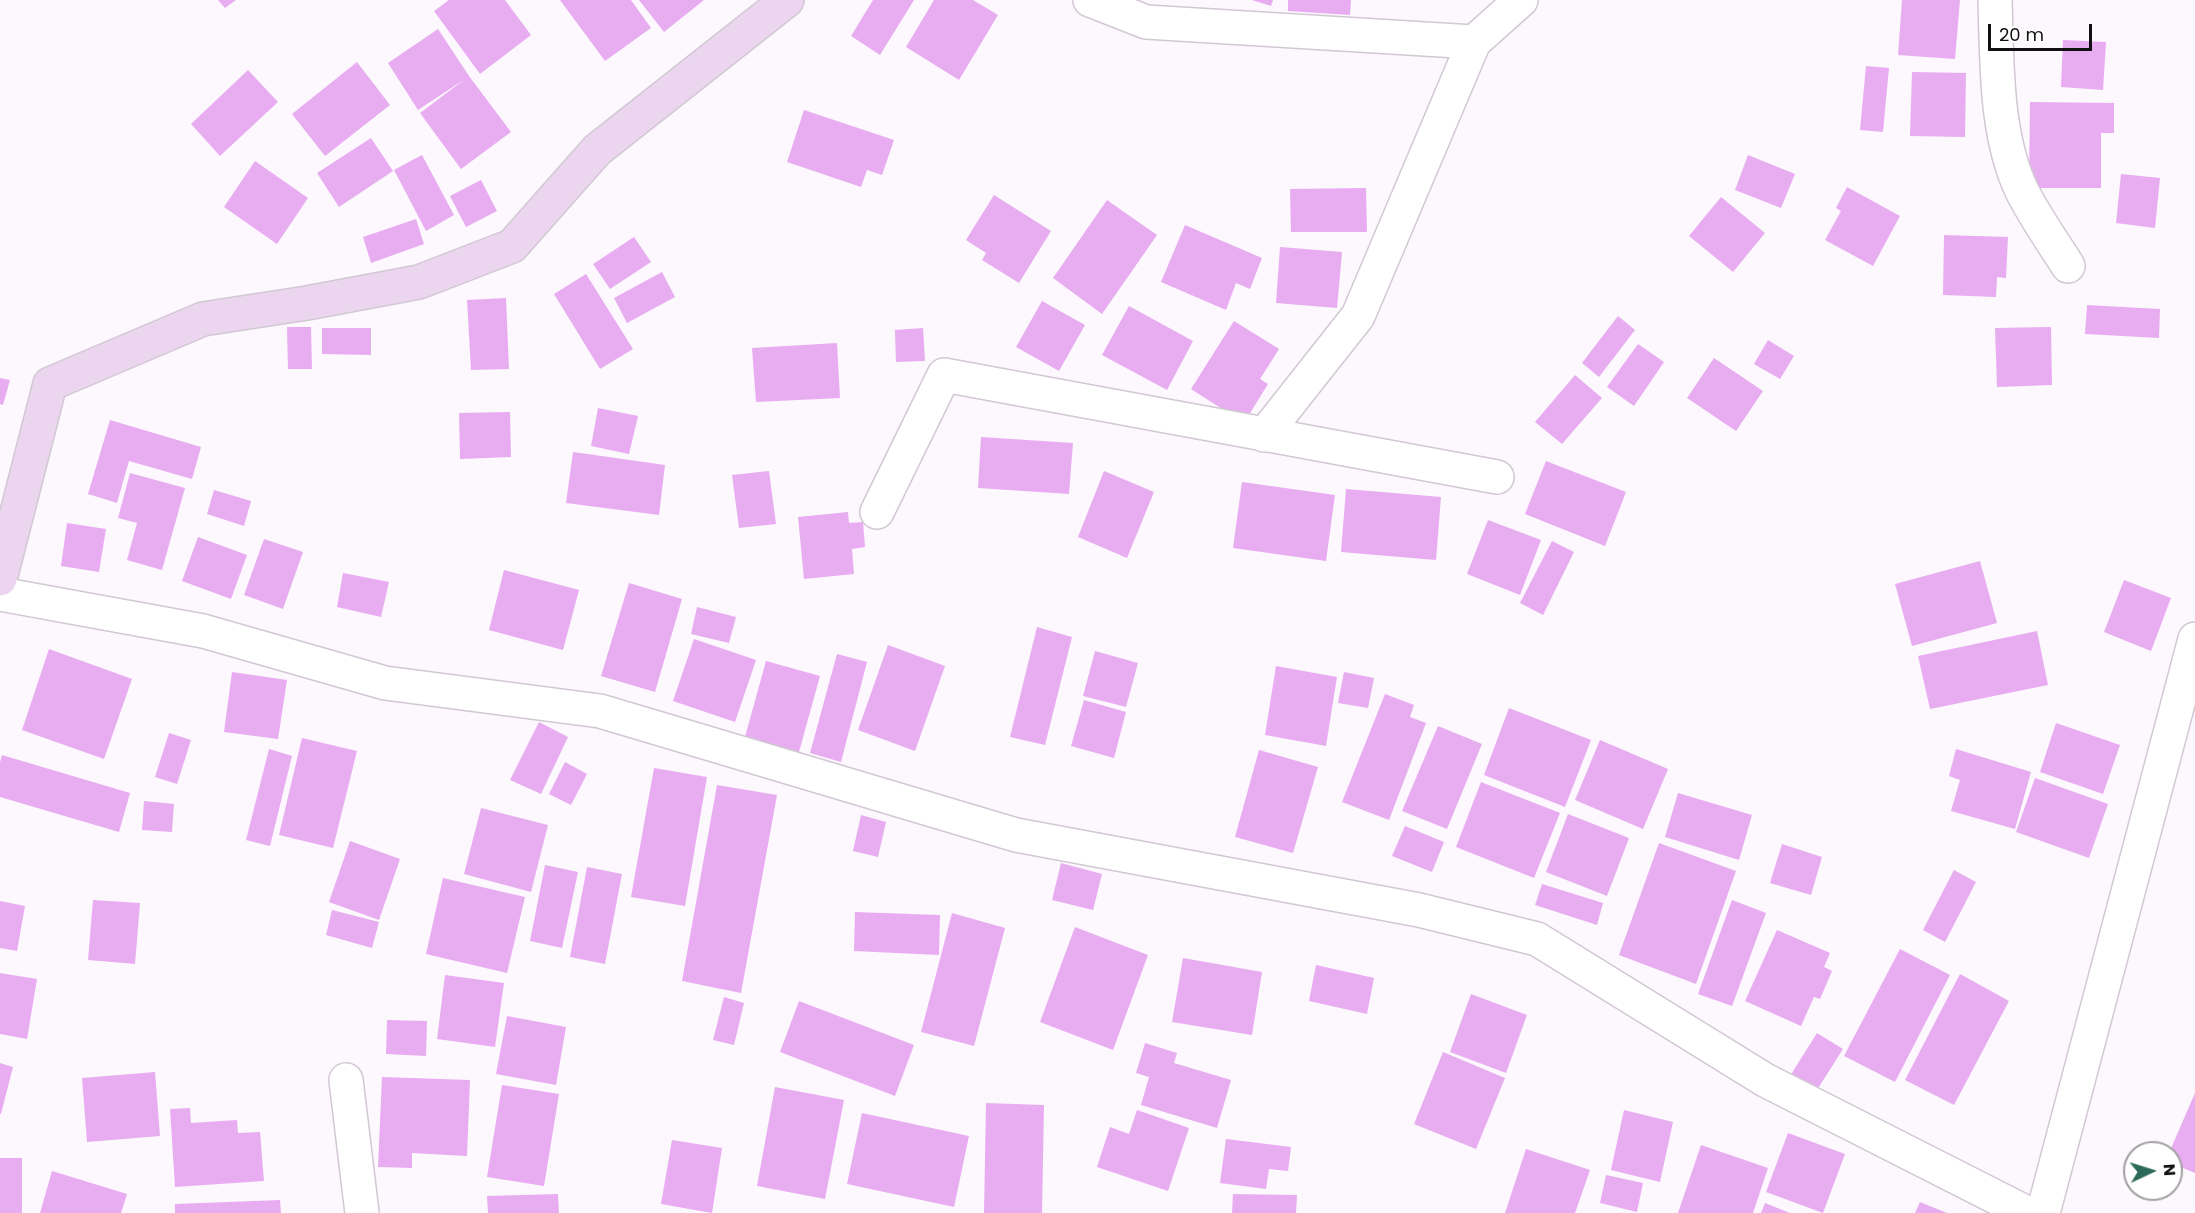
<!DOCTYPE html>
<html>
<head>
<meta charset="utf-8">
<style>
	body { margin:0 }
	#map { position:relative; width:2195px; height:1213px; overflow:hidden; background:#fdf7fe; font-family:Poppins,sans-serif }
	canvas { display:block }
	.north { position:absolute; left:2123px; top:1141px; width:60px; height:60px; box-sizing:border-box; background:#fff; border:2px solid #a19fa1; border-radius:50%; rotate:86deg; font-size:16px; font-weight:700; line-height:24px; text-align:center; color:#131014 }
	.north::after { content:''; display:block; margin:auto; width:21px; height:27px; background:#2c6b59; clip-path:polygon(50% 0,100% 100%,50% 72%,0 100%) }
	.scale { position:absolute; left:1988px; top:24px; width:104px; height:27px; box-sizing:border-box; border:3px solid #131014; border-top:0; padding-left:8px; font-size:18px; line-height:21px; white-space:nowrap; color:#131014; -webkit-text-stroke:4px #fff; paint-order:stroke }
</style>
</head>
<body>
<div id="map">
<canvas width="2195" height="1213"></canvas>
<div class="north">N</div>
<div class="scale">20 m</div>
</div>
<script>
const c = document.querySelector('canvas').getContext('2d');
c.lineJoin = 'round';
function fillPath(path, color) {
  c.fillStyle = color;
  c.fill(path, 'evenodd');
}
function stroke(path, color, width, dash) {
  c.strokeStyle = color;
  c.lineWidth = width;
  c.lineCap = dash ? 'butt' : 'round';
  c.setLineDash(dash || []);
  c.stroke(path);
}
const building = new Path2D(`
	M218,0h18l-11,8z
	M449,0h56l26,35 -51,39 -46,-63z
	M560,0h71l20,28 -46,33z
	M639,0h65l-40,32z
	M873,0h41l-34,55 -29,-19z
	M934,0h39l25,15 -39,65 -53,-33z
	M1252,0h21l-2,6z
	M1288,0h63l-1,15 -62,-4z
	M1902,0h58l-5,59 -57,-4z
	M438,29l31,47 42,56 -50,37 -41,-56 45,-34 -47,31 -30,-47z
	M2063,40l43,2 -3,48 -42,-3z
	M357,62l33,43 -65,51 -33,-42z
	M1866,66l23,2 -6,64 -23,-2z
	M248,70l30,32 -58,54 -29,-32z
	M1912,72l54,1 -1,64 -55,-1z
	M2030,102l84,1v30h-13v55h-72z
	M804,110l90,30 -12,35 -15,-5 -6,17 -74,-25z
	M371,138l22,33 -54,36 -22,-34z
	M422,155l32,60 -28,16 -32,-61z
	M1748,155l47,19 -14,34 -46,-18z
	M255,161l53,37 -31,46 -53,-37z
	M2121,174l39,4 -5,50 -39,-5z
	M481,180l16,31 -31,16 -16,-31z
	M1847,187l53,29 -27,50 -48,-26 16,-29 -5,-3z
	M1366,188l1,44h-76l-1,-43z
	M994,195l57,36 -32,52 -37,-23 4,-7 -20,-13z
	M1721,197l44,36 -32,39 -44,-36z
	M1107,200l50,35 -55,79 -49,-36z
	M416,219l8,25 -53,19 -8,-26z
	M1185,225l77,33 -12,31 -14,-6 -10,27 -65,-28z
	M1944,235l64,2 -2,41 -9,-1 -1,20 -53,-2z
	M634,237l17,25 -41,27 -17,-25z
	M1280,247l62,5 -5,56 -61,-5z
	M662,272l13,25 -48,26 -13,-25z
	M586,274l47,75 -33,20 -46,-75z
	M506,298l3,71 -38,1 -4,-70z
	M1042,301l43,24 -26,46 -43,-24z
	M2087,305l73,4 -1,29 -74,-4z
	M1129,306l64,35 -26,49 -65,-35z
	M1618,316l17,14 -36,47 -17,-14z
	M1234,321l45,28 -19,30 8,5 -24,39 -53,-34z
	M287,327h24l1,42h-24z
	M2051,327l1,58 -55,2 -2,-59z
	M322,328h49v27l-49,-1z
	M923,328l2,33 -29,1 -1,-32z
	M1768,340l26,16 -14,23 -26,-15z
	M837,343l3,55 -84,4 -4,-54z
	M1638,344l26,18 -30,44 -27,-19z
	M1714,358l49,33 -27,40 -49,-33z
	M1575,375l27,23 -40,46 -27,-22z
	M0,378l10,2 -7,25 -3,-1z
	M598,408l40,8 -9,38 -38,-8z
	M510,412l1,45 -51,2 -1,-46z
	M110,420l91,27 -9,32 -63,-18 -12,42 -29,-9z
	M981,437l92,6 -4,51 -91,-6z
	M573,452l92,13 -6,50 -93,-12z
	M1546,461l80,31 -21,54 -80,-32z
	M769,471l7,53 -37,4 -7,-53z
	M1104,471l50,21 -27,66 -49,-21z
	M130,473l55,15 -23,82 -35,-10 10,-37 -19,-5z
	M1242,482l93,13 -9,66 -93,-13z
	M1346,489l95,8 -5,63 -95,-8z
	M214,490l37,11 -7,25 -37,-12z
	M848,512l1,11 14,-1 2,25 -13,2 2,25 -50,5 -6,-62z
	M1488,520l53,20 -21,55 -53,-21z
	M67,523l39,6 -7,43 -38,-6z
	M198,537l49,18 -16,44 -49,-18z
	M264,539l39,13 -20,57 -39,-14z
	M1552,541l22,11 -31,63 -23,-12z
	M1980,561l17,62 -85,23 -17,-62z
	M504,570l75,20 -16,60 -74,-20z
	M343,573l46,9 -8,35 -44,-10z
	M2124,580l47,18 -20,53 -47,-19z
	M629,583l53,16 -27,93 -54,-16z
	M697,607l39,10 -7,26 -38,-9z
	M1037,627l35,10 -27,108 -35,-8z
	M2037,631l11,54 -118,24 -12,-53z
	M694,639l62,21 -21,62 -62,-21z
	M888,645l57,21 -30,85 -57,-21z
	M49,649l83,30 -28,80 -82,-29z
	M1095,651l43,12 -12,44 -43,-11z
	M837,654l30,8 -26,100 -31,-9z
	M766,661l54,15 -21,76 -54,-15z
	M1276,666l61,11 -11,69 -61,-11z
	M232,672l55,8 -9,59 -54,-7z
	M1344,672l30,6 -6,30 -30,-5z
	M1385,694l29,11 -4,12 16,6 -37,97 -47,-18z
	M1084,700l42,12 -12,46 -43,-12z
	M1509,708l82,32 -26,67 -81,-32z
	M539,722l29,15 -27,57 -31,-14z
	M2056,723l64,22 -17,49 -63,-22z
	M1438,726l44,18 -35,85 -45,-18z
	M169,733l22,7 -14,44 -22,-7z
	M302,738l55,13 -24,97 -54,-13z
	M1600,740l68,29 -25,60 -68,-29z
	M269,749l23,7 -22,90 -24,-6z
	M1956,749l75,23 -16,57 -64,-18 9,-31 -11,-4z
	M1259,750l59,17 -25,86 -58,-16z
	M2,755l128,38 -11,39 -119,-35v-35z
	M565,762l22,12 -16,31 -22,-11z
	M654,768l53,9 -22,129 -54,-9z
	M2035,778l73,26 -19,54 -73,-26z
	M1481,782l79,31 -26,65 -78,-31z
	M717,785l60,10 -36,198 -59,-12z
	M1678,793l74,22 -13,45 -74,-23z
	M144,801l30,3 -2,28 -30,-2z
	M481,808l67,17 -17,67 -67,-18z
	M1568,814l61,24 -22,58 -61,-24z
	M861,815l25,7 -8,35 -25,-6z
	M1405,826l39,16 -12,30 -40,-16z
	M350,841l50,18 -21,61 -50,-18z
	M1659,843l77,28 -40,113 -77,-29z
	M1782,844l40,13 -11,38 -41,-12z
	M1061,863l41,11 -9,36 -41,-10z
	M545,865l33,7 -16,76 -32,-7z
	M587,867l35,7 -17,90 -35,-7z
	M1954,870l22,12 -31,60 -22,-12z
	M443,878l82,19 -18,76 -81,-19z
	M1542,884l61,19 -6,22 -62,-20z
	M93,900l47,3 -5,61 -47,-4z
	M1732,900l34,13 -34,93 -34,-12z
	M0,901l25,5 -8,45 -17,-3z
	M332,910l47,12 -7,26 -46,-13z
	M855,912l85,3 -1,40 -85,-4z
	M952,913l53,15 -31,118 -53,-14z
	M1075,927l73,28 -35,95 -73,-28z
	M1777,930l53,23 -6,14 8,4 -12,28 -6,-2 -13,29 -56,-25z
	M1900,949l50,26 -55,107 -51,-26z
	M1183,958l79,14 -10,63 -80,-13z
	M1316,965l58,13 -7,36 -58,-13z
	M0,973l37,6 -10,60 -27,-5z
	M1960,974l49,27 -55,104 -49,-25z
	M445,975l59,8 -9,64 -58,-8z
	M1471,994l56,21 -21,58 -56,-21z
	M724,997l20,6 -10,42 -21,-5z
	M799,1001l115,44 -19,51 -115,-44z
	M507,1016l59,11 -10,58 -60,-11z
	M387,1020l40,1 -1,35 -40,-2z
	M1817,1033l26,16 -28,44 -25,-17z
	M1145,1043l32,10 -3,10 57,17 -14,48 -76,-23 8,-28 -13,-4z
	M1443,1052l62,26 -29,71 -62,-25z
	M0,1063l13,4 -12,47h-1z
	M155,1072l5,64 -73,6 -5,-64z
	M382,1077l88,3 -3,76 -55,-3v15l-34,-1z
	M502,1085l57,9 -15,92 -57,-9z
	M775,1087l69,13 -19,99 -68,-13z
	M2195,1093v80l-24,-10v-10h-2z
	M986,1103l58,2 -2,108h-58z
	M190,1108l1,15 46,-3 1,13 22,-1 4,49 -89,6 -5,-78z
	M1137,1110l52,18 -21,63 -71,-24 13,-40 19,7z
	M1624,1110l49,12 -13,60 -49,-12z
	M862,1113l107,23 -15,71 -107,-23z
	M1788,1133l57,21 -22,59 -57,-21z
	M1226,1139l65,8 -3,24 -19,-2 -3,20 -46,-6z
	M672,1140l50,8 -10,65 -51,-9z
	M1701,1145l67,23 -15,45h-75z
	M1526,1149l64,21 -15,43h-70z
	M0,1158h22v55h-22z
	M52,1171l75,23 -6,19h-81z
	M1606,1175l37,8 -6,29 -37,-9z
	M558,1194l1,19h-71l-1,-17z
	M1233,1194l64,1 -1,18h-64z
	M280,1200l1,13h-106v-9z
	M1920,1202l27,11h-32z
	M1765,1203l25,10h-29z`);
const street = new Path2D(`
	M1090,0l56,22 328,20 -116,274 -94,119
	M1995,0c2,61 0,135 27,191 13,26 31,51 46,75
	M1474,42l47,-42
	M877,512l67,-137 553,102
	M0,594l203,37 182,52 215,28 416,124 403,75 118,29 228,141 262,133
	M346,1080l16,133
	M2043,1213l152,-574`);
const secondary = new Path2D(`
	M0,579l50,-195 153,-65 104,-16 112,-21 93,-36 85,-96 190,-150`);
fillPath(building, '#e8adf1');
stroke(street, '#d1c8d3', 36);
stroke(secondary, '#d1c8d3', 36);
stroke(street, '#fff', 33);
stroke(secondary, '#ecd6ef', 33);
</script>
</body>
</html>
